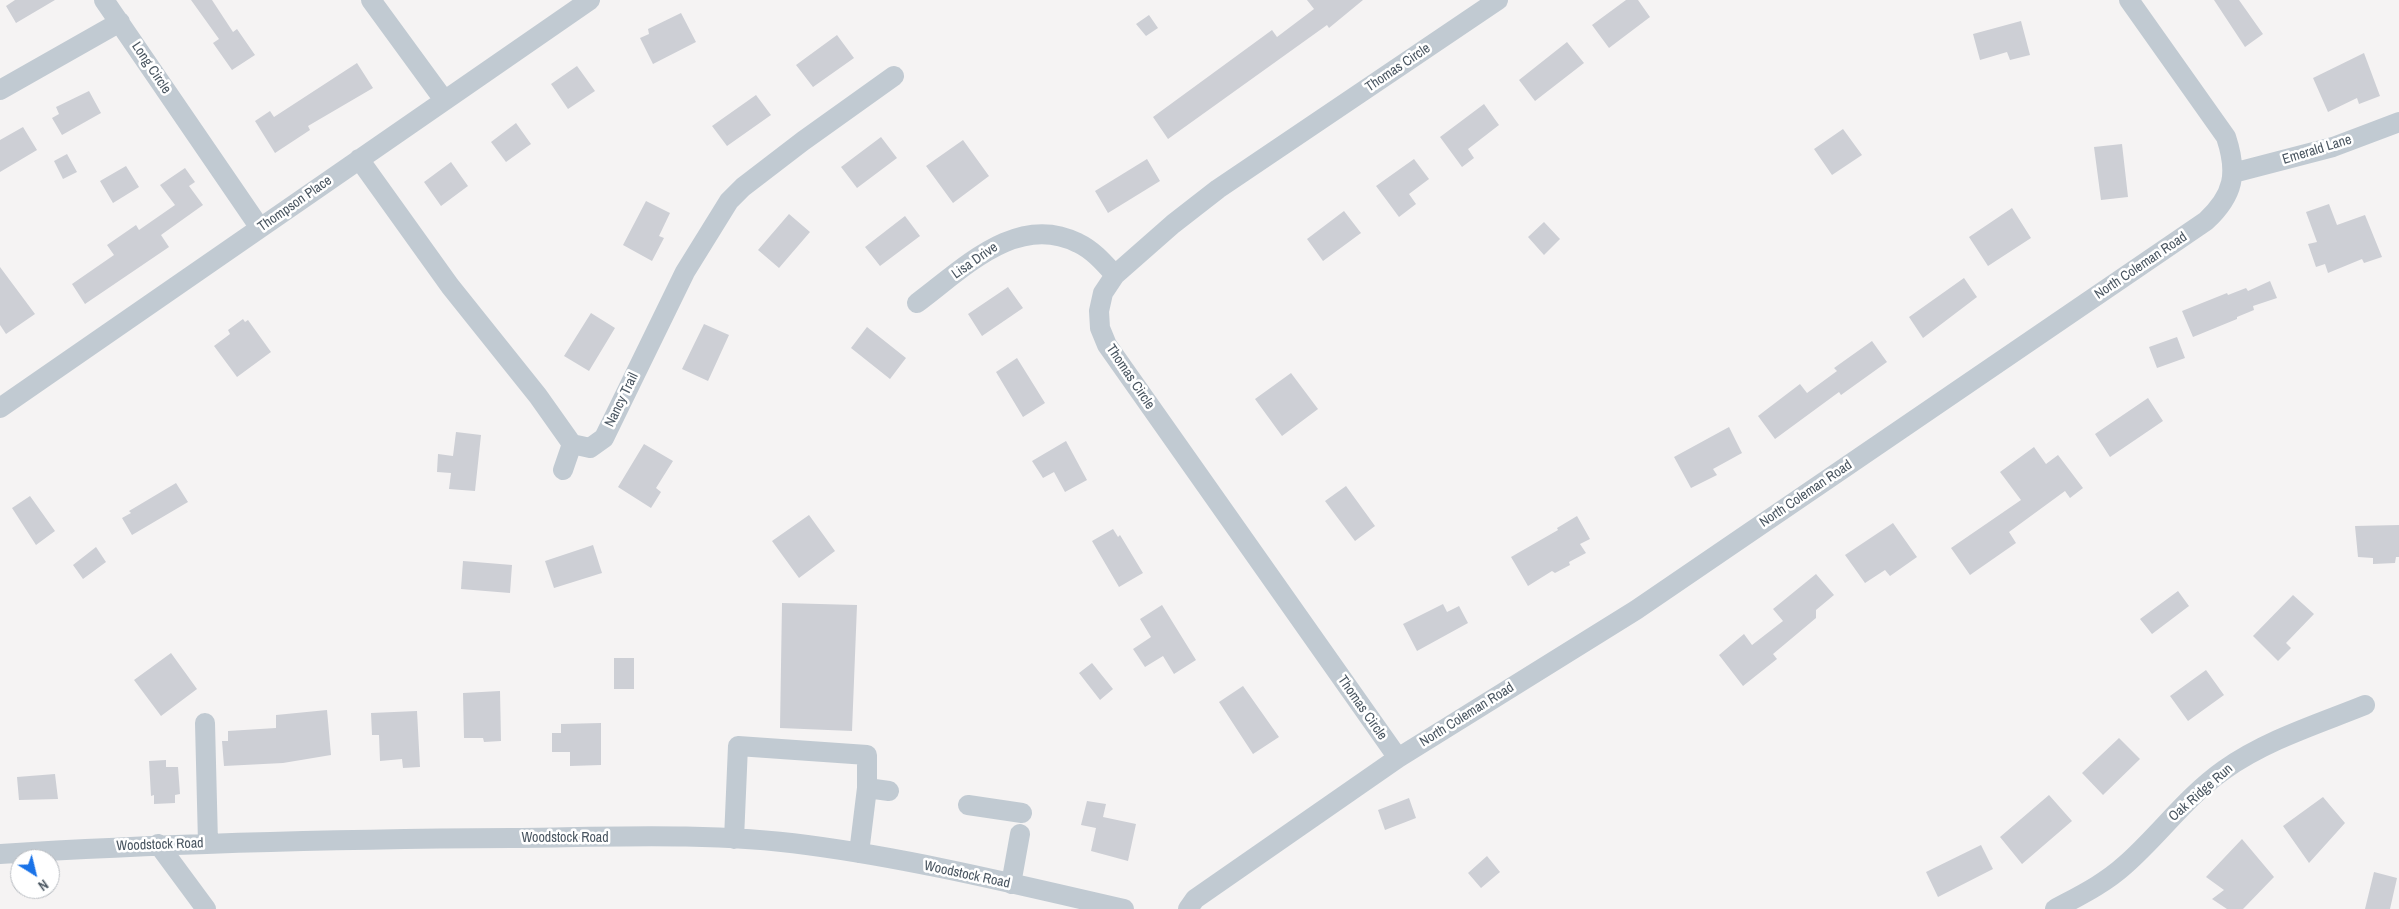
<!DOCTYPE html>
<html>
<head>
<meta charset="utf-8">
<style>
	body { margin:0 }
	#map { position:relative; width:2399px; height:909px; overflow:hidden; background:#f5f3f3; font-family:"Archivo Narrow",sans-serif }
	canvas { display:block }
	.north { position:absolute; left:10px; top:849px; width:50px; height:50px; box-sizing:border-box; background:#fff; border:1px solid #b7bbc0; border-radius:50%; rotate:144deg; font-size:14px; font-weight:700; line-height:20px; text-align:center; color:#4a5661 }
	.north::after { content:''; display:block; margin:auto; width:18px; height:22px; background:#1a73e8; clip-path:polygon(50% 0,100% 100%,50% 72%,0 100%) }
</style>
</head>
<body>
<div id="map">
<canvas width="2399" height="909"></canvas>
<div class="north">N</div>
</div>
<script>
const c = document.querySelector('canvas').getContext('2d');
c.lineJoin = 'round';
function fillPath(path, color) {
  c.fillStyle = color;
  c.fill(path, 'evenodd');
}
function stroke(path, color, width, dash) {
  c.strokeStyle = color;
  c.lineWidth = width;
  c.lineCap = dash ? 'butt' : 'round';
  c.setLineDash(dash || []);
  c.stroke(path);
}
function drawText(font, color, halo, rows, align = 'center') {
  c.font = font + ' "Archivo Narrow",sans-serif';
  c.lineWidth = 5;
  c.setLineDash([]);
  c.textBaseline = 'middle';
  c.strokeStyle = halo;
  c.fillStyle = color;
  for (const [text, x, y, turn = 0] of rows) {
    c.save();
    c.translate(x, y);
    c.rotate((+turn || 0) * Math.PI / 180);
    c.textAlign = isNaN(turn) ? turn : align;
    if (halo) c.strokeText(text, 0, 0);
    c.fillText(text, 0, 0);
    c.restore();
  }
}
const building = new Path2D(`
	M15,0h40l-39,23 -10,-17z
	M191,0h21l21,32 4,-3 18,26 -23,15 -19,-27 6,-4z
	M1307,0h56l-34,28 -2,-3 -159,114 -15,-22 119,-87 5,7 37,-28z
	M1626,0h12l12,17 -41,31 -17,-23z
	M2214,0h25l24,34 -18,13z
	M681,13l15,29 -43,22 -13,-26 9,-4 -1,-5z
	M1149,15l9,13 -12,8 -10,-12z
	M2021,21l9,34 -20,5 -3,-8 -27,8 -7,-26z
	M837,35l17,23 -41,29 -17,-22z
	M1567,42l17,21 -49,38 -16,-21z
	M2364,53l16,43 -21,8 -2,-6 -29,14 -15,-34z
	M357,63l16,25 -65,38 2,4 -35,23 -20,-32 15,-10 4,6z
	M577,66l18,25 -27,18 -17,-25z
	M89,91l12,22 -39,22 -10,-17 7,-4 -3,-7z
	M756,95l15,20 -44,31 -15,-20z
	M1484,104l15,21 -31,24 6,9 -12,9 -22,-30z
	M516,123l15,21 -25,18 -15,-20z
	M23,127l14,23 -37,22v-32z
	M1843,129l19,26 -30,20 -18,-26z
	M881,137l16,21 -40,30 -16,-21z
	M963,140l26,36 -36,27 -27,-37z
	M2122,144l6,53 -27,3 -7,-53z
	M67,154l10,18 -14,7 -9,-18z
	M1147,159l13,22 -52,32 -13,-22z
	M1414,159l15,20 -20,15 7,10 -17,13 -23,-31z
	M451,162l17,24 -27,20 -17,-24z
	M126,166l13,21 -26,16 -13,-22z
	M185,168l10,14 -6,4 14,19 -42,30 8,12 -84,57 -13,-20 42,-29 -7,-10 29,-20 3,5 36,-25 -15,-20z
	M646,201l24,12 -11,23 5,2 -12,23 -29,-16z
	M2329,204l8,21 28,-10 17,42 -18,6 -2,-4 -34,14 -3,-9 -9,3 -8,-23 9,-2 -11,-30z
	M2012,208l19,30 -43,28 -19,-29z
	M1344,211l17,22 -38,28 -16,-22z
	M789,214l21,18 -31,36 -21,-18z
	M905,216l15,20 -40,30 -15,-19z
	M1544,222l16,17 -16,16 -16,-18z
	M0,267l35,47 -29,20 -6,-9z
	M1964,278l13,19 -54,41 -14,-21z
	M2270,281l7,17 -24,8 1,4 -17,7v2l-44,18 -11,-26 45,-18 1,2 18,-7 2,3z
	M1008,287l15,21 -41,28 -14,-22z
	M591,313l24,15 -26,43 -25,-15z
	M243,319l2,3 3,-2 23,32 -34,25 -23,-31 16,-12 -2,-4z
	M704,324l25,11 -21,46 -26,-12z
	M867,327l39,31 -16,21 -39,-31z
	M2177,337l8,21 -28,10 -8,-21z
	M1872,341l15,21 -46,33 -2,-3 -64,47 -17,-23 42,-32 7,9 30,-22 -3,-3z
	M1017,358l28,45 -22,14 -27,-45z
	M1291,373l27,36 -36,27 -27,-37z
	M2148,398l15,23 -53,36 -15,-23z
	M1729,427l13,26 -29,16 4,6 -26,13 -17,-31z
	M456,432l25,3 -6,56 -26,-2 2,-16 -14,-1 1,-18 15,2z
	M1066,441l21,39 -22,12 -11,-20 -11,6 -11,-17z
	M644,444l29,17 -17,27 5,4 -10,16 -33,-21z
	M2034,447l12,17 12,-9 25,33 -13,10 -5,-7 -56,41 7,11 -46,32 -19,-27 70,-48 -21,-28z
	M176,483l12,19 -56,33 -10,-17 9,-5 -2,-2z
	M1346,486l29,40 -20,15 -30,-40z
	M30,496l25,35 -19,14 -24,-37z
	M809,515l26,36 -36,27 -27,-37z
	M1577,516l13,23 -10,5 6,9 -17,9 1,3 -15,8 -3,-2 -24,15 -17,-29 47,-27 -1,-2z
	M1893,523l24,34 -27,19 -5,-6 -20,13 -20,-28z
	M2399,525v32h-3l-1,6 -22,1v-6l-15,-1 -3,-31z
	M1113,529l5,8 2,-2 23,38 -24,14 -27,-46z
	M593,545l9,28 -48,15 -9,-27z
	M96,547l10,15 -23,17 -10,-14z
	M463,561l49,4 -2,28 -49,-4z
	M1816,574l18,21 -18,15v8l-43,36 4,5 -34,27 -24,-31 25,-21 8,11 31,-24 -10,-12z
	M2178,591l11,15 -37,28 -12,-15z
	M2293,595l21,19 -28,29 5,5 -13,13 -25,-25z
	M782,603l75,2 -5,126 -72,-3z
	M1443,604l4,8 12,-6 9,17 -51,28 -14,-27z
	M1162,605l34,55 -22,14 -11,-18 -18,11 -12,-18 18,-12 -11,-18z
	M171,653l26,36 -36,27 -27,-36z
	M614,658h20v31h-20z
	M1092,663l21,26 -13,11 -21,-27z
	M2206,670l18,25 -36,26 -18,-25z
	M1243,686l36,51 -26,17 -34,-52z
	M500,691l1,50 -17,1 -1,-4h-19l-1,-45z
	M327,710l4,45 -48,8 -59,3 -2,-25h6v-10l48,-3v-13z
	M417,711l3,56 -17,1 -1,-9 -22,2 -1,-26h-7l-1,-22z
	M601,723v42l-31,1v-14h-18v-19h9v-9z
	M2119,738l21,21 -37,36 -21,-22z
	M166,760v7h12l2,27 -5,1v8l-21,1v-9l-3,1 -2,-35z
	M55,774l3,25 -39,1 -2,-23z
	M2049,795l23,26 -50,43 -22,-27z
	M2323,797l22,26 -36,40 -26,-37z
	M1409,798l7,20 -31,12 -7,-20z
	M1087,801l19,3 -3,13 33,7 -8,37 -37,-10 5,-23 -15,-3z
	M2242,839l32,38 -31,32h-16l-15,-10 12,-9 -18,-13z
	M1981,845l12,24 -55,28 -12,-25z
	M1487,856l13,16 -19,16 -13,-15z
	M2374,872l23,6 -7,31h-25z`);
const minor = new Path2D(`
	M104,0l156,228
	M371,0l73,100
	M0,90l120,-68
	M359,159l91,127 88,110 34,48 18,4 14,-10 81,-166 44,-71 14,-14 60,-46 91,-65
	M2233,173l100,-26 66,-25
	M917,303c46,-34 100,-91 161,-60 15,7 26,20 37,32
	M0,408l590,-408
	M563,470l9,-26
	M205,723l3,120
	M1398,758l-291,-413 -7,-17 -1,-17 4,-18 12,-18 58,-51 45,-35 280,-189
	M867,788l22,3
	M968,805l54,8
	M734,839l4,-93 129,9v33l-8,65
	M158,844l48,65
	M0,854c170,-11 341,-15 511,-16 98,-1 198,-6 296,7 106,14 212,40 317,64
	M1011,884l9,-50
	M1188,909l7,-10 203,-141 238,-148 570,-389c28,-26 32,-48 20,-84l-97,-137
	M2055,909c24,-13 49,-25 70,-44 34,-30 62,-69 99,-95 42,-30 94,-46 141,-65`);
const streetNames = [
	["Long Circle",151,68,56],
	["Thomas Circle",1398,68,-34],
	["Emerald Lane",2317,150,-17],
	["Thompson Place",295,204,-35],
	["Lisa Drive",975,261,-35],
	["North Coleman Road",2141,266,-34],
	["Thomas Circle",1130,377,56],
	["Nancy Trail",622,400,-64],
	["North Coleman Road",1806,494,-34],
	["Thomas Circle",1362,708,55],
	["North Coleman Road",1467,715,-32],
	["Oak Ridge Run",2201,793,-41],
	["Woodstock Road",565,838],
	["Woodstock Road",160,845,-2],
	["Woodstock Road",967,875,12]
];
fillPath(building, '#cdcfd5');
stroke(minor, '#c1cad2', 20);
drawText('14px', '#4a5661', '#fff', streetNames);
</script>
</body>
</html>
